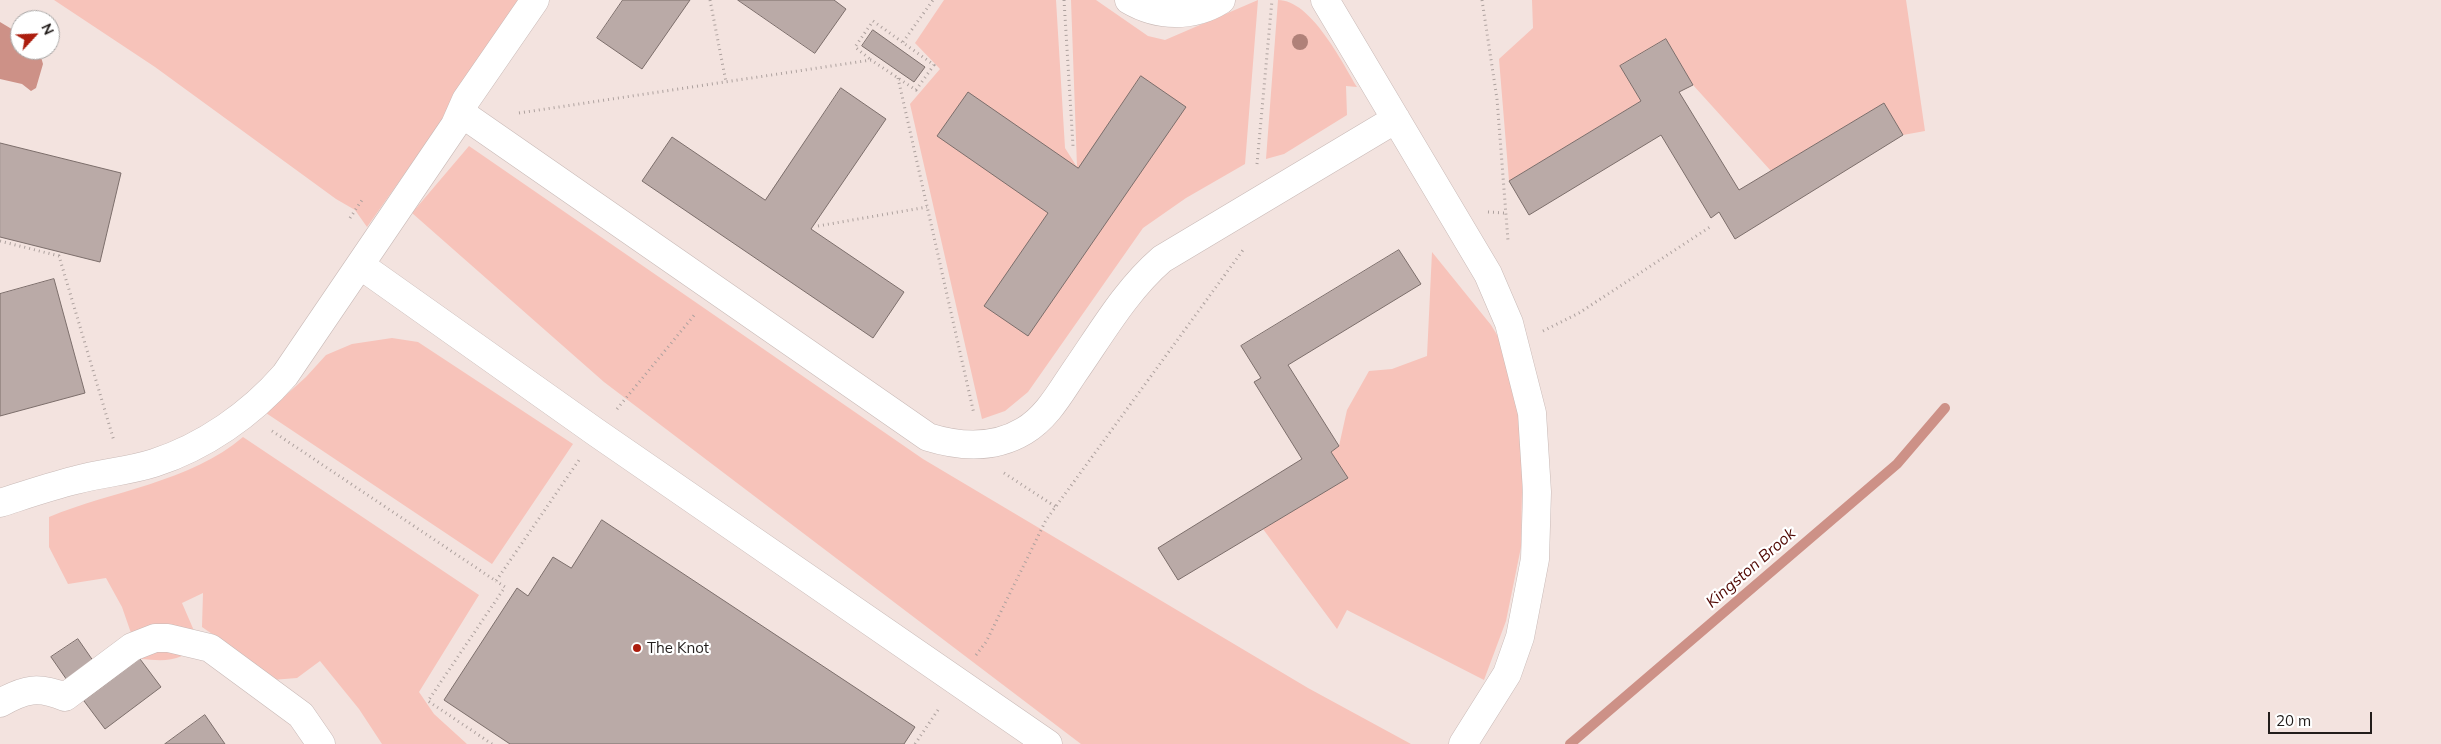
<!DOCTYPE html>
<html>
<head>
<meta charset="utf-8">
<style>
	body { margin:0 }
	#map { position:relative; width:2441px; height:744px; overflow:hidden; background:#f3e3df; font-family:Mulish,sans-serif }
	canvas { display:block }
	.north { position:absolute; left:10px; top:10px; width:50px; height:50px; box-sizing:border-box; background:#fff; border:1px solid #a7a5a4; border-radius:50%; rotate:65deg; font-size:14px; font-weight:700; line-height:20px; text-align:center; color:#221d1b }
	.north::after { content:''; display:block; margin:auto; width:18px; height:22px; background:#ac1d0e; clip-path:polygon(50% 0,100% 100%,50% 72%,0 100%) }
	.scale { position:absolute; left:2268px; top:712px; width:104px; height:22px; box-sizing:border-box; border:2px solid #221d1b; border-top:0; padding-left:6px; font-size:15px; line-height:18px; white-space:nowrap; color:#221d1b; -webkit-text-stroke:4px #fff; paint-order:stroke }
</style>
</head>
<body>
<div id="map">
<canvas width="2441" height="744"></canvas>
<div class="north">N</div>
<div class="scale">20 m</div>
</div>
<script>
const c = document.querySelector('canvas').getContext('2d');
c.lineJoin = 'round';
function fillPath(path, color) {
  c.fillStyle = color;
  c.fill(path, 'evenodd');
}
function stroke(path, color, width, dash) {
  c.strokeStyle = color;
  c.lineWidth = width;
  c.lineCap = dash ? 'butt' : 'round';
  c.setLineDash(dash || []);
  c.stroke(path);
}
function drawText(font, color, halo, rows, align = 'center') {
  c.font = font + ' Mulish,sans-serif';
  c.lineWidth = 4.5;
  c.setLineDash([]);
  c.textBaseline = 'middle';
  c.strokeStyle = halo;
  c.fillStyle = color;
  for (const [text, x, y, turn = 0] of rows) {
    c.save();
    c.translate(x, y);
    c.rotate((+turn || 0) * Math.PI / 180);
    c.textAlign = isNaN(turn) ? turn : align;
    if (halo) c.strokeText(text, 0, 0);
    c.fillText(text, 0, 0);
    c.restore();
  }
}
const green = new Path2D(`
	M54,0h466l-81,125 -72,102 -12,-17 -19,-11 -181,-132z
	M944,0h112l9,148 12,19 -6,-167h25l52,36 17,4 93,-40 -13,164 -59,34 -43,30 -115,164 -23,19 -23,8 -72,-315 30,-35 -25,-26z
	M1278,0c33,0 64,62 79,87l-11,-1 1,29 -63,39 -18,5z
	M1532,0h374l19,131 -22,4 -19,-32 -113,68 -78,-86 -27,-46 -46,27 21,35 -132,80 -10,-122 34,-31z
	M469,146l454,313 385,229 103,56h-330l-477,-362 -192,-169z
	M1432,252l59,73 33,54 -3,168 -15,74 -22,59 -137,-70 -10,19 -74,-100 84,-51 -16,-26 8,-6 8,-36 22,-39 23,-2 35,-13z
	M392,338l26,4 155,102 -81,120 -226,-151 40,-36 20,-22 26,-11z
	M243,437l236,158 -60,97 15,22 33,30h-85l-23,-35 -39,-48 -23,17 -25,2 -21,-19 -49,-34 1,-34 -21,10 13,30 -13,23c-14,6 -26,4 -42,3l-18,-52 -16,-29 -38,6 -19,-37v-30c62,-26 142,-35 194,-80z`);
const water = new Path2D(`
	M0,22l20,12v16h19l4,14 -7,24 -5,3 -9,-7 -22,-5z`);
const stream = new Path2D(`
	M1570,744l327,-280 48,-56`);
const building = new Path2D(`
	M623,0h67l-48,69 -45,-31z
	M738,0h96l12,9 -31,44z
	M873,30l52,37 -11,15 -52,-36z
	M1666,39l27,46 -14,7 60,98 145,-87 19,32 -168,104 -16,-27 -8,6 -50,-83 -132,80 -20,-34 132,-80 -21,-35z
	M1141,76l45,31 -158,229 -44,-30 64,-93 -111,-77 31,-44 110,76z
	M841,88l45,31 -75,110 93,63 -31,46 -231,-157 30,-44 93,63z
	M0,143l121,30 -21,89 -100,-25z
	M1399,250l22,34 -133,81 51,81 -8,6 17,26 -170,102 -20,-32 144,-89 -48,-77 7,-4 -20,-32z
	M54,279l31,114 -85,23v-122z
	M602,520l313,207 -11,17h-394l-66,-44 73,-112 11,8 25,-39 18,11z
	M78,639l18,26 -27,18 -18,-26z
	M140,659l21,28 -56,42 -21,-28z
	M205,715l20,29h-60z`);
const path = new Path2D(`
	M710,0l16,82
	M1064,0l9,146
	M1482,0l15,99 11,142
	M903,42l30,-42
	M898,78l76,336
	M519,113l352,-53 45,30 18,-25 -61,-44 -18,26 16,13
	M1257,164l15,-164
	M1488,212l17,1
	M350,218l12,-18
	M818,226l109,-19
	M0,241l59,15 55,185
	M1543,331l36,-18 131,-86
	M617,409l79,-96
	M272,431l224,150 83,-121
	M1004,473l52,34
	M976,655l10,-13 60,-122 197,-270
	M492,744l-64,-43 77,-114 -9,-6
	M915,744l25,-37`);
const minor = new Path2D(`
	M1129,0c29,17 63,18 92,0
	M1325,0l163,274 21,49 23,90 5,79 -2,67 -15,78 -13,37 -44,70
	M461,113l467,324c32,10 66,12 96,-6 22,-13 35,-36 49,-57 28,-40 52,-83 89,-115l234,-140
	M360,265l237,168 451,311
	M0,503c25,-8 51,-17 76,-23 26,-7 53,-9 78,-17 50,-16 97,-49 131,-88l170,-250 11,-25 69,-100
	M0,703c25,-14 38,-17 65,-6l67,-50 23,-9h13l42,10 91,67 20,29`);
const trees = [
	[1300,42]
];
const markers = [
	[637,648,5,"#ac1d0e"]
];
const poiNames = [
	["The Knot",647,648]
];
const waterNames = [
	["Kingston Brook",1751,568,-41]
];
fillPath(green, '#f7c3ba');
fillPath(water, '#cd9187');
stroke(stream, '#cd9187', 10);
fillPath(building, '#baaaa7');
stroke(building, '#7c6e6b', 1);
stroke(minor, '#c8b9b6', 29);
stroke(path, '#ada19e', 3, [1, 4]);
stroke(minor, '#fff', 28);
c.fillStyle = '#b08179';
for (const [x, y] of trees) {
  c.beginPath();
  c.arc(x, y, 8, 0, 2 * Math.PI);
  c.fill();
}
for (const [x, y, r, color] of markers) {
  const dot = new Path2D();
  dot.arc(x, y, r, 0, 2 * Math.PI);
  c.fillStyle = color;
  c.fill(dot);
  stroke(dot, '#fff', 2);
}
drawText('15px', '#221d1b', '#fff', poiNames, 'left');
drawText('italic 16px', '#510803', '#fff', waterNames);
</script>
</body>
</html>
